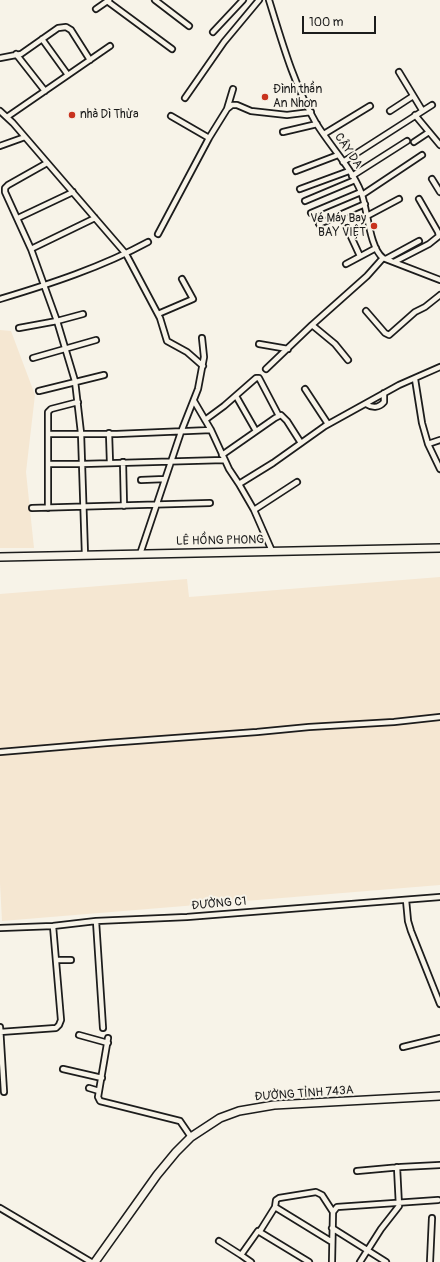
<!DOCTYPE html>
<html>
<head>
<meta charset="utf-8">
<style>
	body { margin:0 }
	#map { position:relative; width:440px; height:1262px; overflow:hidden; background:#f7f3e8; font-family:Pangolin,sans-serif }
	canvas { display:block }
	.scale { position:absolute; left:302px; top:16px; width:74px; height:18px; box-sizing:border-box; border:2px solid #1c1c1c; border-top:0; padding-left:5px; font-size:12px; line-height:14px; white-space:nowrap; color:#1c1c1c; -webkit-text-stroke:3px #f7f3e8; paint-order:stroke }
</style>
</head>
<body>
<div id="map">
<canvas width="440" height="1262"></canvas>
<div class="scale">100 m</div>
</div>
<script>
const c = document.querySelector('canvas').getContext('2d');
c.lineJoin = 'round';
function fillPath(path, color) {
  c.fillStyle = color;
  c.fill(path, 'evenodd');
}
function stroke(path, color, width, dash) {
  c.strokeStyle = color;
  c.lineWidth = width;
  c.lineCap = dash ? 'butt' : 'round';
  c.setLineDash(dash || []);
  c.stroke(path);
}
function drawText(font, color, halo, rows, align = 'center') {
  c.font = font + ' Pangolin,sans-serif';
  c.lineWidth = 4;
  c.setLineDash([]);
  c.textBaseline = 'middle';
  c.strokeStyle = halo;
  c.fillStyle = color;
  for (const [text, x, y, turn = 0] of rows) {
    c.save();
    c.translate(x, y);
    c.rotate((+turn || 0) * Math.PI / 180);
    c.textAlign = isNaN(turn) ? turn : align;
    if (halo) c.strokeText(text, 0, 0);
    c.fillText(text, 0, 0);
    c.restore();
  }
}
const built = new Path2D(`
	M0,330l11,1 24,64 -9,77 8,76h-34z
	M440,577v308l-438,36 -2,-38v-289l187,-15 2,18z`);
const street = new Path2D(`
	M155,0l34,26
	M269,0c13,42 25,85 47,123 14,23 35,44 45,69 7,18 8,55 22,66l57,22
	M107,1l65,48
	M96,9l13,-9
	M213,32l30,-32
	M42,39l26,36
	M16,54l29,37
	M0,58l21,-4 37,-26 8,-1 5,3 19,30
	M399,72l23,38
	M185,98l39,-56 35,-42
	M227,109l6,-20
	M0,111l13,12 113,131 34,64 7,23 20,11 16,14
	M390,111l23,-15
	M415,115l25,30
	M171,116l38,22
	M7,117l103,-71
	M283,132l34,-8
	M324,134l46,-28
	M414,142l15,-10
	M0,146l25,-9
	M343,162l89,-57
	M47,163l-39,22 -3,3v4l26,57 26,72 18,60 6,52 4,122
	M296,171l42,-16
	M352,176l55,-35
	M432,179l8,13
	M300,189l49,-18
	M362,195l60,-40
	M305,201l50,-21
	M311,213l50,-21
	M367,216l32,-17
	M18,218l55,-26
	M319,224l46,-20
	M347,228l13,28
	M158,234l51,-96 18,-29 5,-4h5l14,6 36,4 24,-3
	M31,249l64,-31
	M386,259l33,-18
	M394,262l35,-18 10,-8 -1,-4 -19,-33
	M346,264l30,-16
	M0,299c50,-15 102,-32 148,-57
	M366,311l19,22 4,2 26,-23 10,-5 15,-12
	M158,314l35,-15 -11,-20
	M312,325l23,19 13,16
	M19,328l38,-7 26,-7
	M259,344l29,5
	M33,358l63,-18
	M266,369l46,-44 55,-49 16,-18
	M415,379l7,44 6,21 12,-4
	M305,389l23,35
	M39,391l65,-16
	M236,396l20,35
	M194,401l17,29 18,39 10,15 15,26 18,41
	M366,404c6,4 13,4 18,-2v-9
	M205,420l19,-14 32,-28h3l20,38
	M109,433l1,30
	M48,434h69l94,-4
	M428,444l12,25
	M222,455l53,-37 6,-3 6,6 14,22
	M123,462l1,44
	M48,464h34l142,-4
	M141,480l24,-1
	M239,484l34,-21 52,-37 74,-41 41,-18
	M32,508l178,-5
	M48,508v-96l3,-3 27,-7
	M254,510l43,-28
	M140,554l41,-122 17,-43 6,-32 -2,-19
	M0,752l107,-9 150,-11 52,-5 85,-5 46,-5
	M406,900l2,21 3,10 29,73
	M96,921l7,107
	M0,928l53,-2 43,-5 91,-4 253,-20
	M56,960h15
	M0,1027l4,65
	M0,1032l56,-4 3,-3 2,-5 -8,-94
	M79,1035l29,8
	M108,1038l-10,59 2,4 80,20 11,16
	M403,1047l37,-9
	M63,1069l39,9
	M89,1088l10,3
	M357,1171l44,-4 39,-2
	M0,1208l91,54
	M333,1212l4,-5 101,-7
	M332,1228l54,34
	M260,1231l15,-24
	M219,1241l22,14
	M251,1262l-10,-7 17,-24 51,31
	M332,1262l1,-50 -11,-17 -6,-3 -37,6 -3,2 -1,7 57,35
	M360,1262l21,-33 18,-23 -2,-39
	M430,1262l2,-44`);
const secondary = new Path2D(`
	M0,557l440,-9
	M95,1262l62,-87 19,-23 15,-15 29,-19 19,-7 35,-6 166,-9`);
const markers = [
	[265,97,4,"#c8321e"],
	[72,115,4,"#c8321e"],
	[374,226,4,"#c8321e"]
];
const poiNames = [
	["Đình thần",273,90],
	["An Nhơn",273,104],
	["nhà Dì Thừa",80,115],
	["Vé Máy Bay",366,219,"right"],
	["BAY VIỆT",366,233,"right"]
];
const streetNames = [
	["CÂY DA",348,151,56],
	["LÊ HỒNG PHONG",220,541,-1],
	["ĐƯỜNG C1",219,904,-5],
	["ĐƯỜNG TỈNH 743A",304,1094,-4]
];
fillPath(built, '#f5e7d2');
stroke(street, '#1c1c1c', 8);
stroke(secondary, '#1c1c1c', 10);
stroke(street, '#f7f3e8', 4.5);
stroke(secondary, '#f7f3e8', 7);
for (const [x, y, r, color] of markers) {
  const dot = new Path2D();
  dot.arc(x, y, r, 0, 2 * Math.PI);
  c.fillStyle = color;
  c.fill(dot);
  stroke(dot, '#f7f3e8', 1.5);
}
drawText('12px', '#1c1c1c', '#f7f3e8', poiNames, 'left');
drawText('12px', '#1c1c1c', '#f7f3e8', streetNames);
</script>
</body>
</html>
